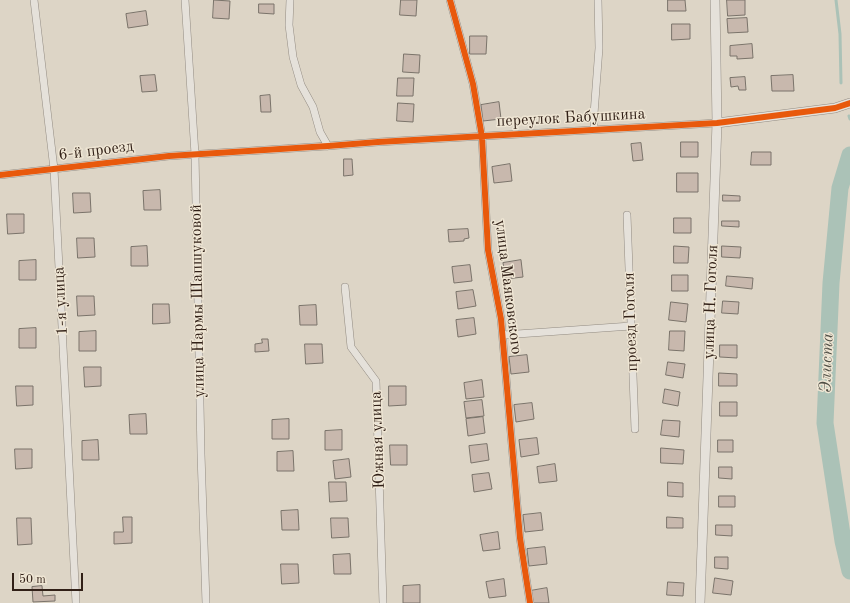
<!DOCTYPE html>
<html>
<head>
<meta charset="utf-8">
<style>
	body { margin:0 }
	#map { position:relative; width:850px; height:603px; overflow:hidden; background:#ddd5c6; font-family:"Old Standard TT",serif }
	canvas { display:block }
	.scale { position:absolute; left:12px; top:573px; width:71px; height:18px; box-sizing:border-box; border:2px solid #312017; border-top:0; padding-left:5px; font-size:12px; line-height:14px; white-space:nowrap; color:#312017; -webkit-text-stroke:3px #efe6d4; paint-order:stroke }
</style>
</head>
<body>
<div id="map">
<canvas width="850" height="603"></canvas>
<div class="scale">50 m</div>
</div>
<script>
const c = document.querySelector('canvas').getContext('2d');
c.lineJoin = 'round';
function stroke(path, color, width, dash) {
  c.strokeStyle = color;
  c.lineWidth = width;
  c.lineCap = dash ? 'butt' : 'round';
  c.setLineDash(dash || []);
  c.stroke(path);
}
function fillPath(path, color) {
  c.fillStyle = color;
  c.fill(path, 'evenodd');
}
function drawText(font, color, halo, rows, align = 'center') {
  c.font = font + ' "Old Standard TT",serif';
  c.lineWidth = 3;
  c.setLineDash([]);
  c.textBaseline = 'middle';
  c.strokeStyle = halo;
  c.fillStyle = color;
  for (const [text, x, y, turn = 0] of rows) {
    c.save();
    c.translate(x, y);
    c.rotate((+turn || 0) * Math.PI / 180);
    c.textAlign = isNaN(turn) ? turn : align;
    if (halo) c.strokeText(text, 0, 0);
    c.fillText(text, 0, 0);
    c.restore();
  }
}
const stream = new Path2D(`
	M836,0l4,34 1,49
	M849,116l1,3`);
const river = new Path2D(`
	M850,155l-10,33 -9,95 -6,140 18,118 7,30`);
const building = new Path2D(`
	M214,0l16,1 -1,18 -16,-1z
	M401,0h16l-1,16 -16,-1z
	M668,0h17l1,11h-18z
	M727,0h18v15l-17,1z
	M259,4h15v10l-15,-1z
	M146,11l2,14 -20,3 -2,-14z
	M747,18l1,14 -20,1 -1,-14z
	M672,24h18v15l-18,1z
	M470,36h17l-1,18h-16z
	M752,44l1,14 -16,1v-3h-7v-10z
	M404,54l16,1 -1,18 -16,-1z
	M155,75l2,16 -15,1 -2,-16z
	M793,75l1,16h-22l-1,-15z
	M745,77l1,13h-7l-1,-4 -7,1 -1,-9z
	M398,78h16l-1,18h-16z
	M270,95l1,17h-10l-1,-16z
	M499,102l2,17 -18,2 -2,-16z
	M398,103l16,1 -1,18 -16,-1z
	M681,142h17v15h-17z
	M641,143l2,17 -10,1 -2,-17z
	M752,152h19v13h-20z
	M344,159h8l1,16 -9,1z
	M510,164l2,17 -18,2 -2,-16z
	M677,173h21v19h-21z
	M160,190l1,20h-17l-1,-19z
	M73,193h17l1,19 -17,1z
	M723,195l17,1v5h-17z
	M7,214h17v19l-16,1z
	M674,218h17v15h-17z
	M722,221h17v6l-17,-1z
	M468,229l1,9 -5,1v2l-15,1 -1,-12z
	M77,238h17l1,19 -17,1z
	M147,246l1,20h-17v-19z
	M674,246l15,1 -1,16h-14z
	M722,246l19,1 -1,11 -18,-1z
	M36,260v20h-17v-19z
	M521,260l2,17 -17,2 -3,-16z
	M470,265l2,16 -18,2 -2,-16z
	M672,275h16v16h-16z
	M727,276l26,2 -1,11 -26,-3z
	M473,290l3,16 -18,3 -2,-17z
	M77,296h17l1,19 -17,1z
	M723,301l16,1 -1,12 -16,-1z
	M671,302l17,2 -2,18 -17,-2z
	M153,304h16l1,19 -17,1z
	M316,305l1,20h-17l-1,-19z
	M474,318l2,16 -18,3 -2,-17z
	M36,328v20h-17v-19z
	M96,331v20h-17v-19z
	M670,331h15l-1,20 -15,-1z
	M262,339h6l1,12 -14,1v-8l7,-1z
	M305,344h17l1,19 -17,1z
	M720,345h17v13l-17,-1z
	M527,355l2,17 -18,2 -2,-17z
	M668,362l17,2 -2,14 -17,-3z
	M84,367h17v19l-16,1z
	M719,373l18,1v12h-18z
	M482,380l2,17 -18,2 -2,-16z
	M16,386h17v19l-16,1z
	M389,386h17v19l-17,1z
	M665,389l15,3 -2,14 -15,-3z
	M482,400l2,16 -18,2 -2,-16z
	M720,402h17v14h-17z
	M532,403l2,16 -18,3 -2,-17z
	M146,414l1,20h-17l-1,-19z
	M483,417l2,16 -17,3 -2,-17z
	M289,419v20h-17v-19z
	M663,420l17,1 -1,16 -18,-2z
	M342,430v20h-17v-19z
	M537,438l2,16 -18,3 -2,-17z
	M98,440l1,20h-17v-19z
	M718,440h15v12h-15z
	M487,444l2,16 -18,3 -2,-17z
	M390,445h17v20h-16z
	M661,448l23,2 -1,14 -22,-1z
	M15,449h17v19l-16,1z
	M293,451l1,20h-17v-19z
	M349,459l2,18 -16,2 -2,-18z
	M555,464l2,17 -18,2 -2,-16z
	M719,467h13v12l-13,-1z
	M489,473l3,16 -18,3 -2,-17z
	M329,482h17l1,19 -17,1z
	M668,482l15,1v14l-15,-1z
	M719,496h16v11h-16z
	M298,510l1,20h-17l-1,-19z
	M541,513l2,17 -18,2 -2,-17z
	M123,517h9v26l-18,1v-12h9z
	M667,517l16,1v10h-16z
	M17,518h14l1,26 -14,1z
	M331,518h17l1,19 -17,1z
	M716,525h16v11l-16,-1z
	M498,532l2,17 -17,2 -3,-16z
	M545,547l2,17 -18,2 -2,-17z
	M350,554l1,20h-17l-1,-19z
	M715,557h13v12l-13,-1z
	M281,564h17l1,19 -17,1z
	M715,578l18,3 -2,14 -18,-2z
	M504,579l2,17 -17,2 -3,-16z
	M668,582l16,1 -1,13 -16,-1z
	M420,585v18h-17v-17z
	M42,586l1,10 12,-1v6l-22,1 -1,-15z
	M547,588l2,15h-18l-1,-12z`);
const minor = new Path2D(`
	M34,0l20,169 22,434
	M185,0l10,154 6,300 5,149
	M290,0l-1,25 4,32 8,28 12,22 7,25 8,14
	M450,0l23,84 9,53 6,113 13,69 19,219 10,65
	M594,130v-16l5,-66 -1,-48
	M0,175l169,-19 159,-10 50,-4 339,-19
	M627,215l8,214
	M345,287l6,60 25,34 7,222
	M503,335l128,-9`);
const tertiary = new Path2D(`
	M717,123l118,-15 15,-5
	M700,603l17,-480 -2,-123`);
const cycleway = new Path2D(`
	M450,0l23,84 9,53 6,113 13,69 19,219 10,65
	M0,175l169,-19 159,-10 50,-4 339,-19 118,-15 15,-5`);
const streetNames = [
	["переулок Бабушкина",571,118,-3],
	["6-й проезд",96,151,-7],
	["улица Маяковского",508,287,83],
	["1-я улица",61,301,-93],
	["улица Нармы Шапшуковой",198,301,-91],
	["улица Н. Гоголя",711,302,-88],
	["проезд Гоголя",631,322,-92],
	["Южная улица",378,440,-92]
];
const waterNames = [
	["Элиста",827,363,-88]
];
stroke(stream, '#abc2b7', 3);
stroke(river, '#abc2b7', 17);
fillPath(building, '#c8b8ad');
stroke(building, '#7a736a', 1);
stroke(minor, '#928b82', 8);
stroke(tertiary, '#928b82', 10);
stroke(minor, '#e5e1da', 7);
stroke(tertiary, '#e5e1da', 9);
stroke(cycleway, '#e8590c', 6);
drawText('16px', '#312017', '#efe6d4', streetNames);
drawText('italic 17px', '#4f4e45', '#efe6d4', waterNames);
</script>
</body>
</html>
